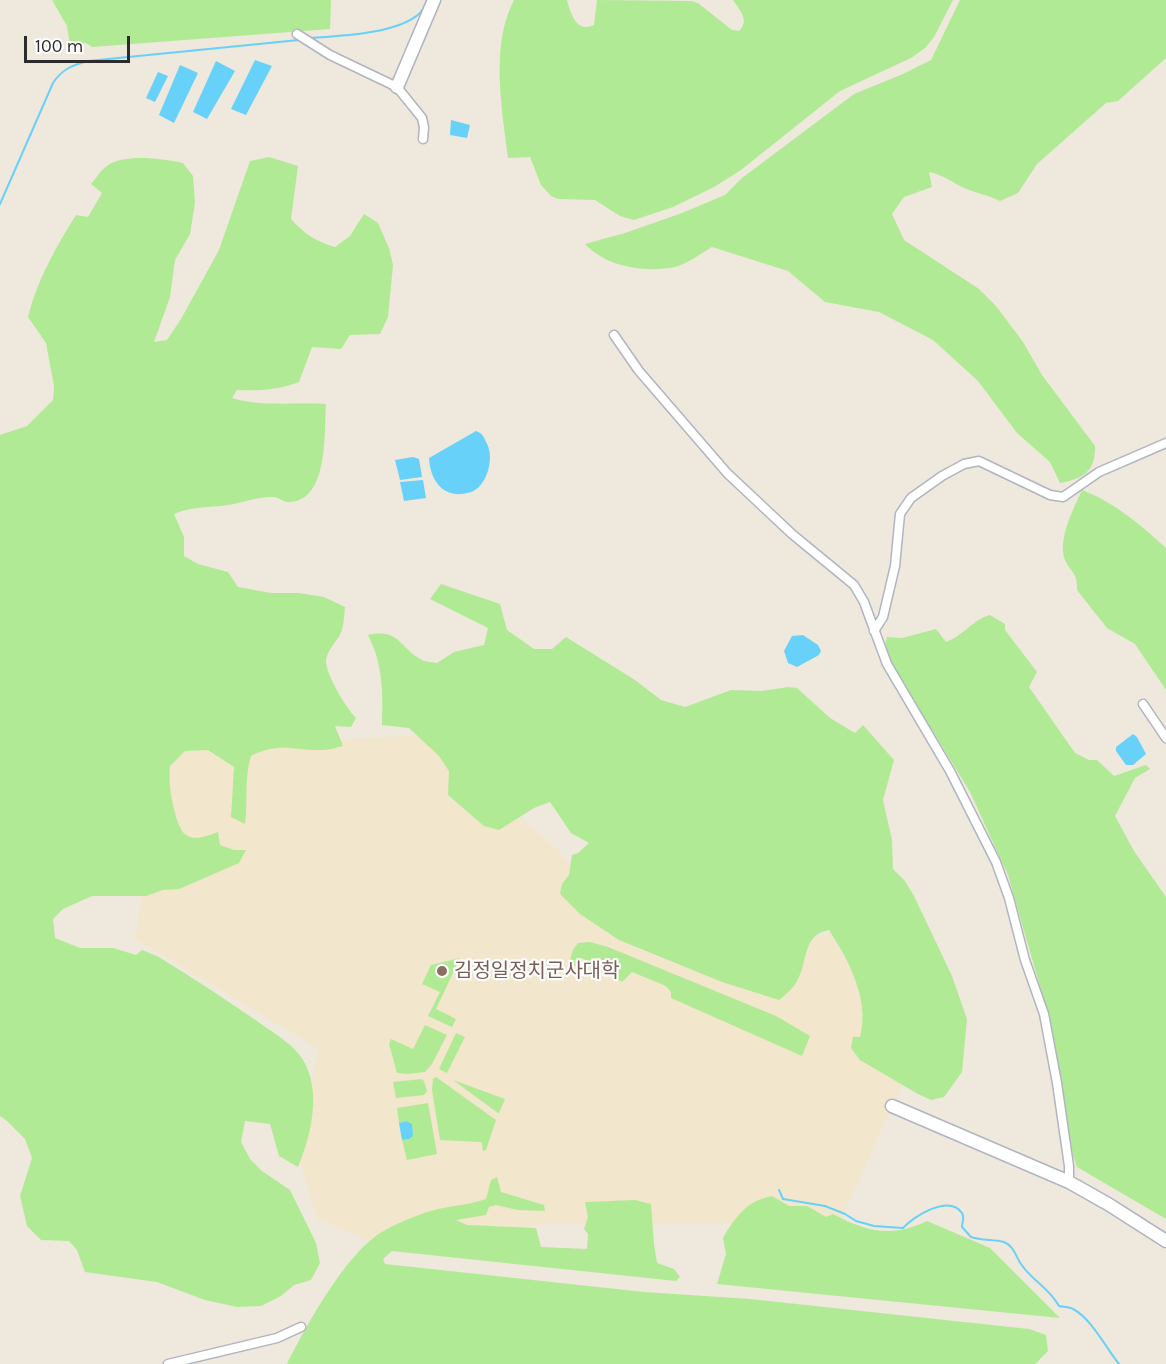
<!DOCTYPE html>
<html>
<head>
<meta charset="utf-8">
<style>
	body { margin:0 }
	#map { position:relative; width:1166px; height:1364px; overflow:hidden; background:#efe8dd; font-family:Karla,sans-serif }
	canvas { display:block }
	.scale { position:absolute; left:24px; top:36px; width:106px; height:27px; box-sizing:border-box; border:3px solid #2c2c2c; border-top:0; padding-left:8px; font-size:18px; line-height:21px; white-space:nowrap; color:#2c2c2c; -webkit-text-stroke:4px #fff; paint-order:stroke }
</style>
</head>
<body>
<div id="map">
<canvas width="1166" height="1364"></canvas>
<div class="scale">100 m</div>
</div>
<script>
const c = document.querySelector('canvas').getContext('2d');
c.lineJoin = 'round';
function fillPath(path, color) {
  c.fillStyle = color;
  c.fill(path, 'evenodd');
}
function stroke(path, color, width, dash) {
  c.strokeStyle = color;
  c.lineWidth = width;
  c.lineCap = dash ? 'butt' : 'round';
  c.setLineDash(dash || []);
  c.stroke(path);
}
function drawText(font, color, halo, rows, align = 'center') {
  c.font = font + ' Karla,"Noto Sans KR",sans-serif';
  c.lineWidth = 4.5;
  c.setLineDash([]);
  c.textBaseline = 'middle';
  c.strokeStyle = halo;
  c.fillStyle = color;
  for (const [text, x, y, turn = 0] of rows) {
    c.save();
    c.translate(x, y);
    c.rotate((+turn || 0) * Math.PI / 180);
    c.textAlign = isNaN(turn) ? turn : align;
    if (halo) c.strokeText(text, 0, 0);
    c.fillText(text, 0, 0);
    c.restore();
  }
}
const education = new Path2D(`
	M428,735l132,117 72,95 128,48 49,-56 22,-6 75,143 -68,149 -281,-2 -184,20 -56,-25 -19,-63 20,-107 -183,-109 33,-190z`);
const green = new Path2D(`
	M52,0h279l-1,29 -238,18 -6,-4 -16,2 -3,-19z
	M514,0h53c4,14 9,33 27,25l3,-25 94,1 7,2 34,27 7,1c11,-11 1,-20 -6,-31h220l-19,37 -9,11 -14,10 -71,33 -99,79 -27,17 -41,20 -39,13 -14,-4 -25,-16 -37,-1 -7,-3 -10,-11 -11,-28 -22,1c-6,-49 -18,-113 6,-158z
	M960,0h206v58l-48,43 -12,2 -69,61 -19,29 -18,8c-12,-6 -24,-8 -36,-13 -12,-6 -21,-13 -35,-16l3,15 -28,10 -12,17 12,26 75,49 17,17 27,36 19,33 53,71c1,25 -12,33 -35,37l-10,-21 -33,-29 -39,-52 -45,-41 -54,-28 -54,-10 -37,-31 -76,-24c-12,7 -23,16 -37,20 -30,6 -69,0 -90,-23l40,-11 57,-20 43,-18 17,-17 112,-84 49,-20 28,-14z
	M269,157l29,9 -7,53c12,14 26,23 44,28l15,-11 14,-22 14,9 11,25 4,17 -5,52 -8,17 -30,1 -9,14 -29,-2 -13,35c-21,8 -40,9 -62,8l-5,8c30,9 62,4 94,6 -2,28 3,96 -36,98 -6,1 -11,-5 -17,-5 -13,-1 -32,6 -45,8 -19,3 -37,1 -54,9l10,23v19l14,8 30,8 10,15 33,6h28l25,4 21,10c-1,9 -1,20 -5,28 -4,7 -13,16 -14,25 -1,13 20,48 30,58l-5,9 -16,-1 8,20c-6,1 -13,4 -19,4 -28,1 -45,-9 -73,6 -7,22 -3,46 -6,68l-14,-7 3,-50 -26,-17 -23,1 -15,15c-1,15 0,27 4,43 7,29 14,35 44,23l2,13 14,5h12l-7,13 -60,26 -16,1 -17,6h-54l-29,13 -10,10 2,19 25,10h33l23,7 6,-5 15,6c33,20 65,41 97,63 15,11 40,25 49,41 19,31 8,76 -5,107l-19,-11 -9,-32 -25,-3 -4,21 9,17 12,12 28,19 26,53 4,20 -9,17 -17,5 -13,11 -20,10 -24,1 -32,-7 -48,-18 -72,-10 -8,-22 -8,-9 -28,-1 -14,-14 -7,-30 12,-38 -7,-19 -18,-18 -7,-5v-681l27,-9 26,-26 1,-14 -8,-43 -18,-26c9,-37 28,-70 48,-102l12,2 14,-24 -11,-9c5,-6 10,-14 16,-18 17,-13 57,-7 76,-3l10,13 2,27 -5,31 -15,26 -5,37 -16,45 13,-2 14,-21 38,-69 31,-89z
	M1082,490c32,12 59,35 84,58v142l-31,-46 -28,-16 -30,-38c1,-17 -6,-17 -12,-30 -8,-20 9,-52 17,-70z
	M441,584l59,20 7,26 27,19h18l14,-12 69,43 26,20 24,7 46,-17 31,1 26,-4 9,1 33,30 25,15 8,-8 31,35 -11,40 9,40 1,29 12,12 9,15 38,80 15,43 -5,53 -18,25 -13,3 -13,-6 -58,-34 -9,-12 2,-11h7c10,-37 -11,-76 -31,-107 -27,5 -21,31 -31,49 -4,9 -12,15 -19,21l-57,-18 -103,-42 -39,-26 -20,-20 2,-10 7,-9 3,-20 6,-2 11,-10 -18,-10 -21,-31 -16,6 -35,22 -15,-4 -36,-31 1,-24 -10,-15 -30,-28 -27,-3c1,-32 1,-61 -14,-90 32,-7 32,14 54,25 4,2 11,2 15,3l17,-11 30,-7 4,-17 -58,-29z
	M990,615l15,9v6l32,42 -8,15 46,66 14,7h8l17,16 32,-11 4,4 -15,9 -20,38 19,35 32,46v322l-89,-52 -4,-12 -26,-144 -39,-136 -38,-83 -79,-129 -6,-18 2,-8 15,1 34,-9 10,13c17,-6 26,-22 44,-27z
	M590,942l18,5 168,69 34,20 -8,20 -131,-58v-6l-5,-6 -34,-14 -10,10 -8,-4 2,-5 -35,-15 -4,9 -8,-4 4,-13 5,-7z
	M460,958l-24,51 20,10 -4,8 -24,-11 12,-24 -18,-8 9,-19z
	M425,1025l22,10 -15,29 -7,8 -17,2 -11,-1 -8,-29 2,-5 22,10z
	M456,1033l9,4 -18,36 -8,-4z
	M436,1077l60,43 -10,30 -3,1 -1,-8 -2,-1 -40,-2 -8,-50 1,-11z
	M421,1079l3,2 3,10 -3,4 -28,3 -3,-16z
	M453,1080l52,19 -6,14h-1z
	M428,1103l9,51 -30,6 -5,-20 7,-1 -4,-18 -6,2 -2,-15z
	M497,1177l4,15 43,13 1,6 -27,-1 -22,-5 -7,2 -3,8 -30,5 11,5 69,3 5,19 46,2 1,-15 -4,-5 4,-12 -3,-15 50,-2 16,4 3,40 3,19 17,6 6,8 -4,4 -284,-30 -9,8 2,5 259,28 106,7 279,30 17,6 2,16 -13,13h-748c19,-38 59,-111 95,-132 13,-8 28,-14 42,-19 20,-7 42,-7 62,-14l5,-19z
	M772,1196l17,10h18l19,11 7,-3c34,18 58,24 94,7l63,27 70,70 -343,-34 9,-30 -3,-16c12,-20 24,-38 49,-42z`);
const water = new Path2D(`
	M255,60l17,6 -26,49 -15,-6z
	M216,61l19,10 -28,48 -14,-7z
	M180,65l18,8 -24,50 -15,-8z
	M158,72l10,4 -13,26 -9,-4z
	M451,120l19,5 -3,13 -17,-3z
	M476,431c7,2 8,7 11,13 7,13 1,38 -12,46 -4,3 -9,3 -13,4 -22,2 -32,-17 -33,-36z
	M413,457l6,2 3,18 -22,3 -5,-20z
	M423,480l3,18 -22,3 -4,-19z
	M803,635l15,10 3,6 -2,4 -22,12 -9,-4 -4,-12 8,-15z
	M1133,734l4,3 9,17 -13,11h-7l-10,-14v-4z
	M406,1121l6,3 1,12 -4,3 -7,1 -3,-17z`);
const stream = new Path2D(`
	M310,38c30,-2 88,-4 110,-25 4,-4 5,-9 7,-13
	M0,204l53,-121c9,-14 20,-18 35,-22l211,-21
	M779,1190l4,9 42,7 20,8 11,7 18,5 29,2c11,-12 46,-34 59,-15 3,5 0,8 0,14l9,10c11,4 23,2 33,5 10,4 12,15 17,22 12,18 27,22 38,42 4,1 11,1 14,3 18,9 33,39 46,55`);
const street = new Path2D(`
	M297,34l33,21 67,32 25,31 2,9 -1,12
	M614,335l25,36 88,102 65,61 62,51 10,17 23,62 63,107 46,91 13,36 16,62 19,54 13,69 12,83v16
	M874,631l9,-14 12,-51 5,-52 11,-16 31,-22 22,-12 15,-3 71,34 13,2 36,-25 67,-29
	M1143,704l23,34
	M168,1364l109,-26 24,-11`);
const secondary = new Path2D(`
	M397,87l37,-87
	M892,1106l177,76 39,22 58,37`);
const markers = [
	[442,971,6,"#8d6e63"]
];
const educationNames = [
	["김정일정치군사대학",454,971]
];
fillPath(education, '#f2e6cc');
fillPath(green, '#b1ea95');
fillPath(water, '#67d1fa');
stroke(stream, '#67d1fa', 2);
stroke(street, '#b1b4c1', 11);
stroke(secondary, '#b1b4c1', 15);
stroke(street, '#fff', 8);
stroke(secondary, '#fff', 12);
for (const [x, y, r, color] of markers) {
  const dot = new Path2D();
  dot.arc(x, y, r, 0, 2 * Math.PI);
  c.fillStyle = color;
  c.fill(dot);
  stroke(dot, '#fff', 2);
}
drawText('20px', '#785e54', '#fff', educationNames, 'left');
</script>
</body>
</html>
